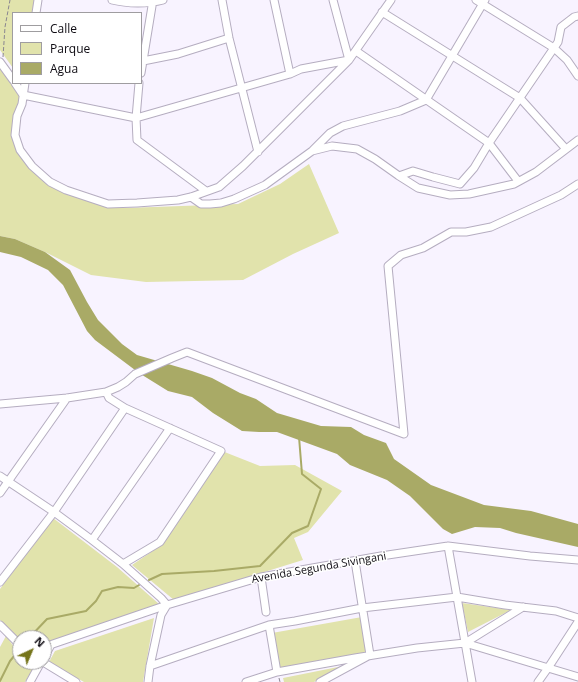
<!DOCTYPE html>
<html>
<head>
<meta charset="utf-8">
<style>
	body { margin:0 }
	#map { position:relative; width:578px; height:682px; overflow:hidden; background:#f8f3ff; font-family:"Open Sans",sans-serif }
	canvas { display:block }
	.legend { position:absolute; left:12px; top:12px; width:130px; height:72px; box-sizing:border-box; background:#fff; border:1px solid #9f9da0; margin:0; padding:5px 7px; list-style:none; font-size:12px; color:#0e0b12 }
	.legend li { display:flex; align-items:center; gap:8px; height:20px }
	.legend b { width:20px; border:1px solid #9f9da0 }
	.north { position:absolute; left:12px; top:630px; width:40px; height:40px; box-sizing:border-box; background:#fff; border:1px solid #9f9da0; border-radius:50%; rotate:44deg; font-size:11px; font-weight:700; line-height:16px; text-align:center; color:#0e0b12 }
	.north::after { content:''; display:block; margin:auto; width:14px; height:18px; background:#75741a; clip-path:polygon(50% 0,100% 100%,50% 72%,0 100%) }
</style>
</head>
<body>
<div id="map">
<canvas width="578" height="682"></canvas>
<ul class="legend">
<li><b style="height:5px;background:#fff"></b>Calle</li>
<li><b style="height:11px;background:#e1e3ac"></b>Parque</li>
<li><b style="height:11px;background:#a9aa66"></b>Agua</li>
</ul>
<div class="north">N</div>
</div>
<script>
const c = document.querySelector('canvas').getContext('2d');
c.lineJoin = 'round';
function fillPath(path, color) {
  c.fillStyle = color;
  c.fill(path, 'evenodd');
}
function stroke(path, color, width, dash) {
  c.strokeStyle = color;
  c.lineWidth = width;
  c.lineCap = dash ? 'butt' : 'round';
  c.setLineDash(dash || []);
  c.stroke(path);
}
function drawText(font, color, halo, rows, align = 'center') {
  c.font = font + ' "Open Sans",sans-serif';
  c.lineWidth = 3;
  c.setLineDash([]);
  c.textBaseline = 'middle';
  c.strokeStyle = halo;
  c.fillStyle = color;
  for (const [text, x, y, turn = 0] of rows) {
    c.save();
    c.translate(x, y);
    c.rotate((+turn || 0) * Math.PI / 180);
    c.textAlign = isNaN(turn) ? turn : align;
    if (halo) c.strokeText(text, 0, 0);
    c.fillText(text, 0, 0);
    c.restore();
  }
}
const green = new Path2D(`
	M0,0h36l-2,13h-21v55l-13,-18z
	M0,66l24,30 -7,49 16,24 35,26 57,13 113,-4 42,-20 29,-20 30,69 -46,21 -50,26 -97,2 -55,-7 -46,-23 -30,-13 -15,-3z
	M222,451l38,15 35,-1 47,26 -34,41 -14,6 9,22 -129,40 -42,-35 31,-21z
	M53,518l64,49 42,37 -112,39h-3v-5h-24v1l-20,-19v-31z
	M462,603l49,7 -43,22z
	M362,617l6,37 -89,16 -7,-37z
	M154,618l-11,64h-59l-35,-20 6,-11z
	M6,636l14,19v7h17l-12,20h-25v-35z
	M343,666l-29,16h-30l-1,-4z`);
const water = new Path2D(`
	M0,236l15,3 30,13 25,18 17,32 11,18 24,24 15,11 55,16 20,7 28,15 16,6 21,14 44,13 30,1 13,8 22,8 8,16 37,26 53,20 47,6 47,13v23l-62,-14 -16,-5 -25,-1 -23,7 -9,-5 -33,-33 -23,-16 -37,-15 -13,-11 -60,-22h-18l-17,-1 -29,-18 -21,-16 -24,-6 -29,-18 -44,-33 -8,-9 -24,-46 -15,-15 -27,-13 -21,-5z`);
const stream = new Path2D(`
	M149,580l13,-6 52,-3 46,-5 32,-33 16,-7 13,-37 -19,-15 -3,-37
	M29,638l18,-19 39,-8 10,-10 6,-10 16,-4 16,1 5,-3
	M0,681l10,-20 10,-12`);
const path = new Path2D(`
	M3,57l2,-30 5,-27
	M279,678l1,4`);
const minor = new Path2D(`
	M112,0c16,4 36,4 51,0
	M222,0l7,38 29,114
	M274,0l16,74
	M476,0l78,48 13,12 11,16
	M382,12l138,86 46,51
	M36,13l2,-13
	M356,51l133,92 29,38
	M141,61h2l35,-7 51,-16
	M0,62l13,18
	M141,73l12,-73
	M15,83l8,12 113,23 154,-44 11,-5 48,-9 -16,-60
	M25,83l-3,21 -5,12 -2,19 5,15 12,16 18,16 16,8 42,14 29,-1 41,-3 13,-3 28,-10 24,-21 106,-106 42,-60
	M139,83l-3,35 1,22 69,51
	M313,150l17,-17 13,-7 57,-15 26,-11 59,-100
	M399,176l14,-5 20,6 27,7 14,-16 15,-25 69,-101 3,-15 13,-10 4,-1
	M191,197l10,7h9l11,-1 13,-4 31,-14 47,-34 20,-5 25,3 18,10 24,17 19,12 32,7 19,-1 45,-10 22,-12 42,-32
	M106,392l3,6 16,10 96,43 -61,91 -37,22
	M0,404l67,-6 39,-6 12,-5 8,-5 9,-8 37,-16 15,-6 217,82 -16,-168 13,-11 22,-7 28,-16h15l25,-5 70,-32 17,-11
	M0,476l54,36 38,28 31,24 38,34 6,7 -6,10 -11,51 -2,16
	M0,493l67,-95
	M92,540l78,-112
	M448,546l24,136
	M261,577l5,35
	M0,582l54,-70 71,-104
	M0,625l20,20
	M269,625l8,47
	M465,643l58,-36
	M44,647l123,-42 94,-28 120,-21 67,-10 82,10 48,4
	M44,657l7,-12
	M43,662l33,20
	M150,666l119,-41 26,-4 67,-13 95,-11 48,8 51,6 22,7
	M30,682l11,-20
	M246,682l31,-10 78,-14 62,-10 48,-5 113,34
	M320,682l50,-27 -15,-94
	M538,682l10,-14 30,-46`);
const streetNames = [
	["Avenida Segunda Sivingani",319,568,-10]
];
fillPath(green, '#e1e3ac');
fillPath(water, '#a9aa66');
stroke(stream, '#a9aa66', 2);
stroke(minor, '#b5adc0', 9);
stroke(path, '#8a8690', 1, [4, 2]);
stroke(minor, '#fff', 7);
drawText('11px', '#0e0b12', '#fff', streetNames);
</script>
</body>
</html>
